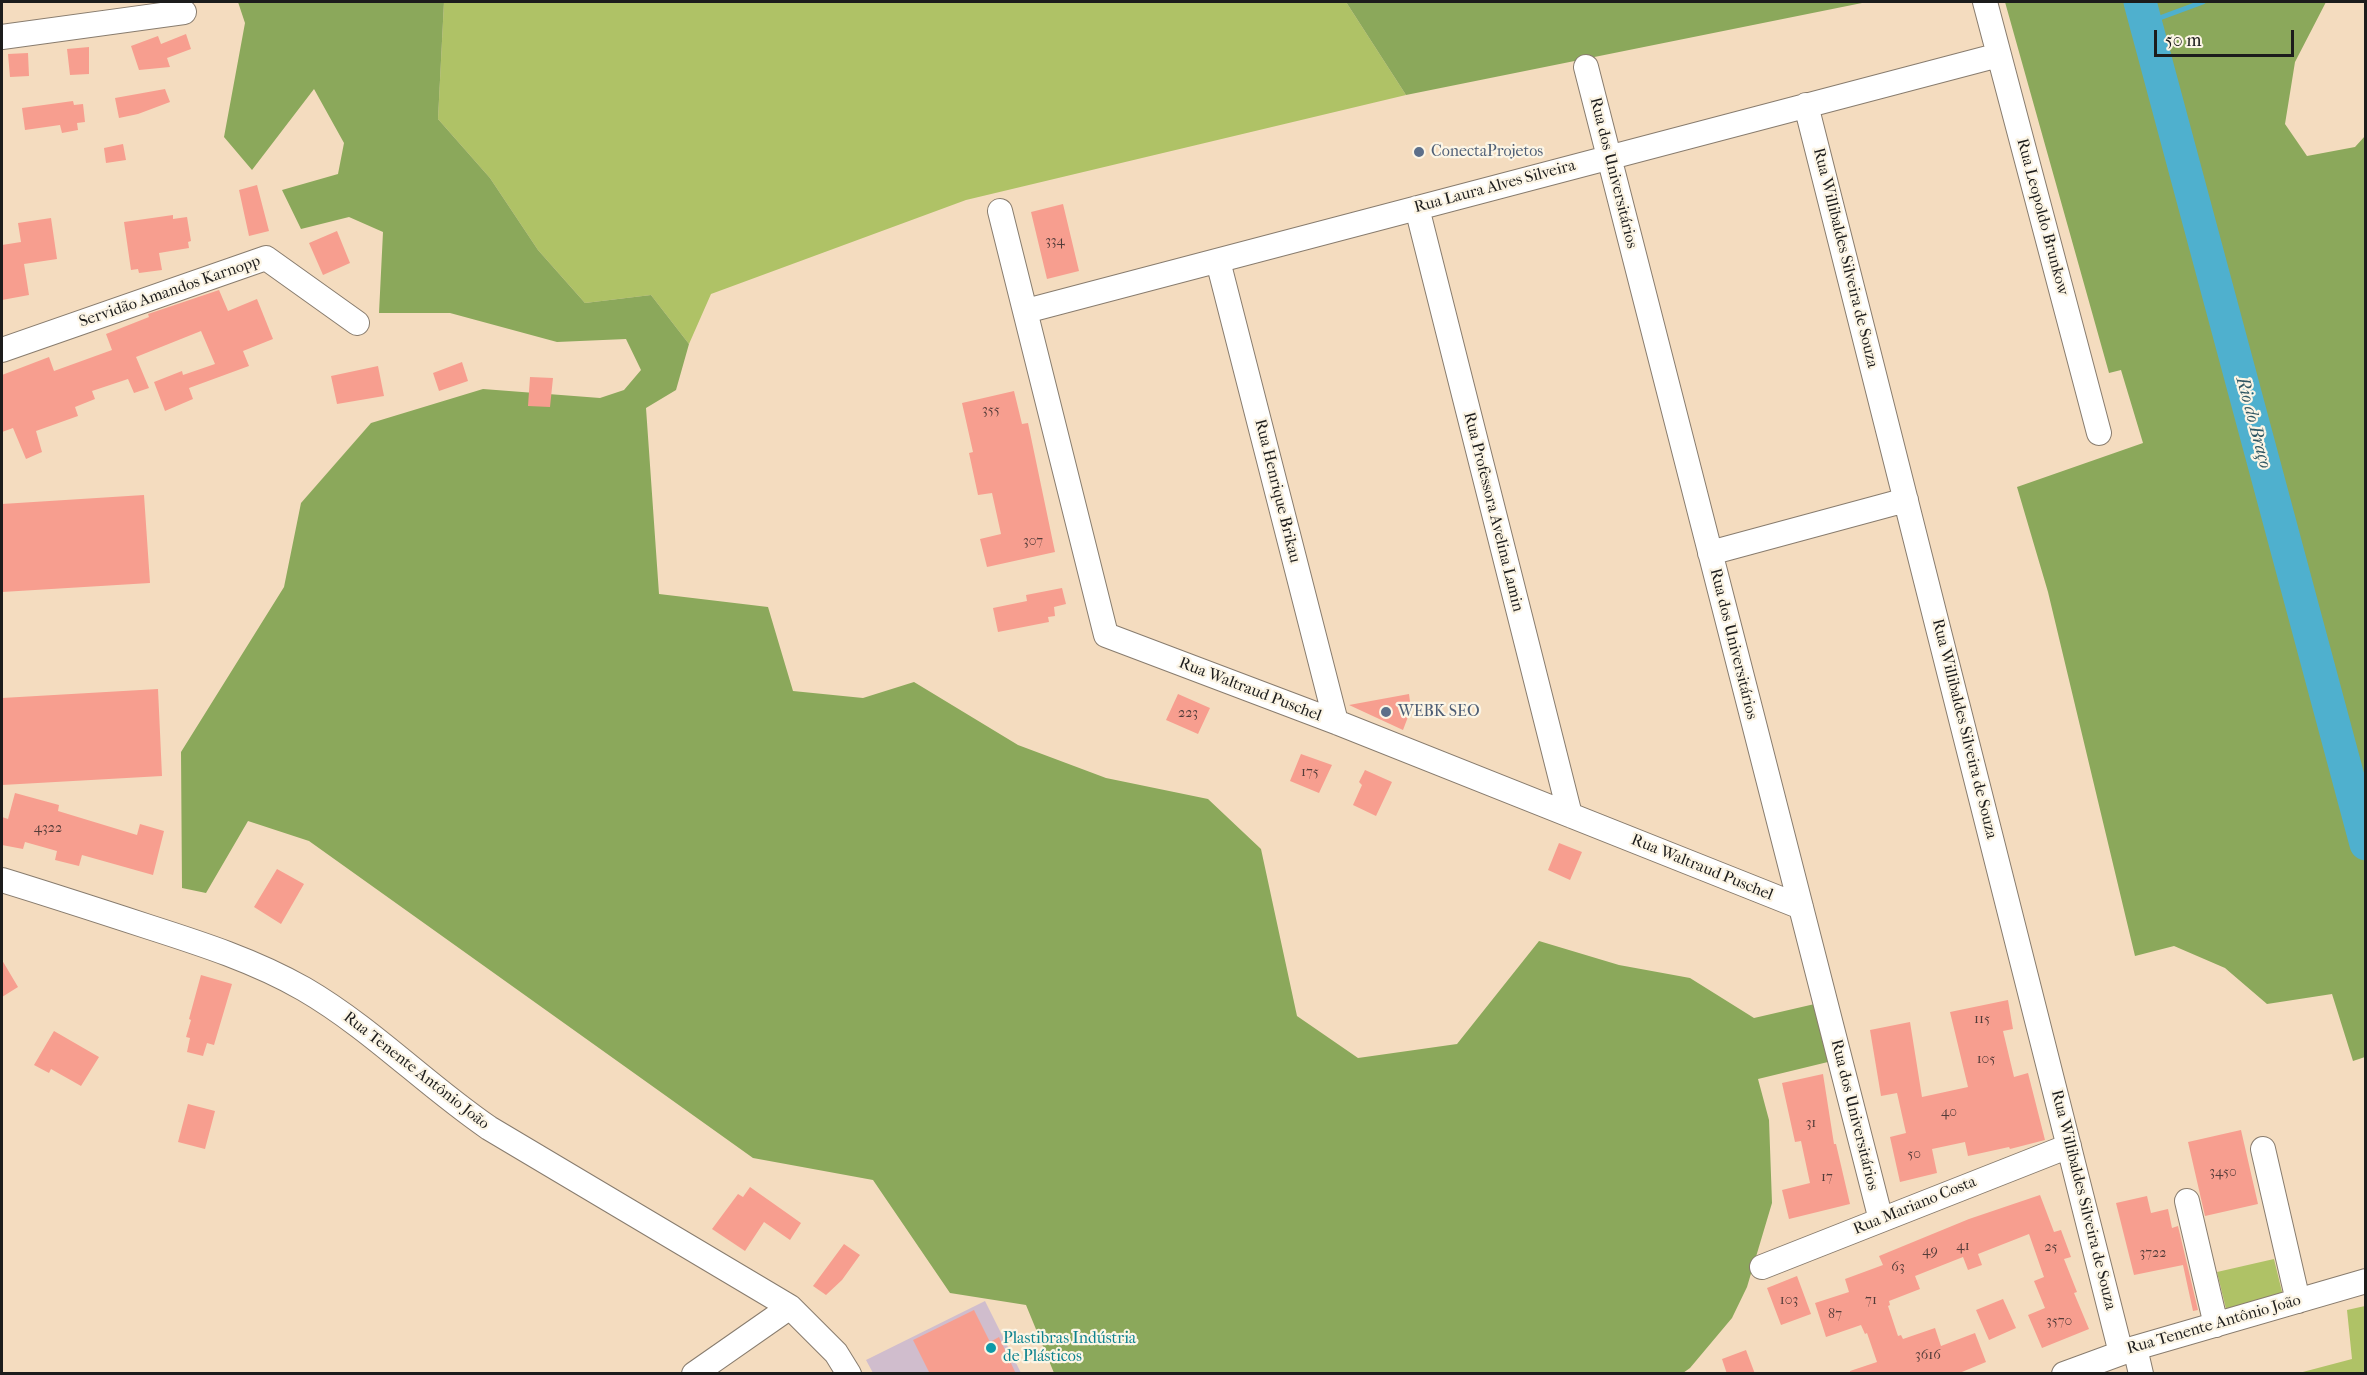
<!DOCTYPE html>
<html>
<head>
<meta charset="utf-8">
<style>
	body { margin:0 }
	#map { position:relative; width:2367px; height:1375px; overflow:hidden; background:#f4dcbf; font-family:"IM FELL French Canon",serif }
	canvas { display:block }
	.frame { position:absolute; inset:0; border:3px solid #1c1c1c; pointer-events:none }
	.scale { position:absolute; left:2154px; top:30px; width:140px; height:27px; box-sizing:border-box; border:3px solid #1c1c1c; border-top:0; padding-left:8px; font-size:18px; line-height:21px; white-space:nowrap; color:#1c1c1c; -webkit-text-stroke:4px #fcf5e5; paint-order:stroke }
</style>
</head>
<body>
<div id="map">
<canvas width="2367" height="1375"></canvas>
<div class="frame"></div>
<div class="scale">50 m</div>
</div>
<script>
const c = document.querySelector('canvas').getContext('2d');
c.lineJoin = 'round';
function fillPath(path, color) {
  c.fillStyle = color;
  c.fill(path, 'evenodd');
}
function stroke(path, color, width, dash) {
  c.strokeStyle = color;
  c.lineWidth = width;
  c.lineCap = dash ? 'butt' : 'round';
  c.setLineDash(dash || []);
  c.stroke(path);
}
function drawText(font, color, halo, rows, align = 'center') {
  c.font = font + ' "IM FELL French Canon",serif';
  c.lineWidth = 4.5;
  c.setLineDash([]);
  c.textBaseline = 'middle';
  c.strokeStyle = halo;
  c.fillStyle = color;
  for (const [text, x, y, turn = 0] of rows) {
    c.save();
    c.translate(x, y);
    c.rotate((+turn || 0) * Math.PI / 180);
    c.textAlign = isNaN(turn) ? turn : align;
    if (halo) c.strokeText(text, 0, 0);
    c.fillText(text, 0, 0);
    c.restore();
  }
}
const industrial = new Path2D(`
	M985,1301l36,72h-148l-7,-13z`);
const green = new Path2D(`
	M444,2h902l60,93 -440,105 -255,94 -22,50 -38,-49 -66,8 -47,-53 -48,-72 -52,-59z
	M2274,1259l9,37 -57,13 -9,-37z
	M2365,1306v67h-66l53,-14 -5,-49z`);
const forest = new Path2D(`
	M238,2h206l-6,117 52,59 48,72 47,53 66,-8 38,49 -13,46 -30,18 13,186 109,13 25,84 70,7 51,-16 104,63 88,33 102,21 53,50 36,167 61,42 99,-14 82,-103 80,24 71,13 64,40 65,-15 13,58 -74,18 11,41 3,83 -25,84 -15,31 -42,50 -7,5h-629l-28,-68 -76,-12 -77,-113 -120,-22 -444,-317 -61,-20 -42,72 -24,-5 -1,-136 103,-165 17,-84 70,-80 112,-34 117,9 24,-8 17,-20 -15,-31 -69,3 -107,-29h-71l4,-81 -34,-15 -48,12 -19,-39 56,-16 6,-31 -30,-54 -62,81 -28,-33 21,-114z
	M1346,2h521l-461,93z
	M2005,2h321l-31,60 -10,62 22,32 48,-9 10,-11v921l-12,4 -21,-67 -65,10 -42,-36 -51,-22 -39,10 -87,-364 -31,-105 126,-44 -22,-73 -12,3z`);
const stream = new Path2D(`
	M2146,23l57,-21`);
const river = new Path2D(`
	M2140,2l226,842`);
const building = new Path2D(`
	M186,34l5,15 -24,9 3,9 -31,3 -8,-24 27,-10 3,8z
	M89,47v27l-19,1 -3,-26z
	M28,53l1,23 -19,1 -2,-23z
	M165,89l5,13 -32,12 -19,4 -4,-20z
	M73,101l1,4 9,-1 2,18 -8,1 1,7 -16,3 -2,-8 -35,5 -3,-22z
	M123,144l3,16 -20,3 -2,-15z
	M257,185l12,46 -20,5 -10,-46z
	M1063,204l16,67 -32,8 -16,-67z
	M173,215v4l14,-2 4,24 -3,1 1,6 -30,5 3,17 -23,3 -1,-4 -7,1 -7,-48z
	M51,218l6,41 -33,5 5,31 -27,5v-55l19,-3 -3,-19z
	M337,231l13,32 -27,12 -14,-32z
	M219,290l9,21 29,-12 16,40 -30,12 6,15 -60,22 4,11 -28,12 -11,-29 28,-11 1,4 32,-11 -14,-33 -65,26 13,31 -15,5 -6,-14 -36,12 3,8 -20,8 3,9 -42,15 6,21 -16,7 -13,-31 -11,4v-57l47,-18 5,14 58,-21 -6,-16 43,-17 -1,-3z
	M462,362l6,19 -29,10 -6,-18z
	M378,366l6,30 -47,8 -6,-28z
	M530,377l23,1 -3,29 -22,-1z
	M1014,391l8,33 6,-1 27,129 -68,15 -7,-28 21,-5 -9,-41 -14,2 -9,-42 4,-1 -11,-49z
	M144,495l6,88 -148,9v-88z
	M1062,588l4,16 -12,3 1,9 -7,1 1,5 -51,10 -5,-24 34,-7 -1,-6z
	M158,689l4,87 -160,9v-87z
	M1178,694l32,14 -12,26 -32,-14z
	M1409,694l2,15 -8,21 -54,-25z
	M1301,754l31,11 -13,28 -29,-12z
	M1365,770l27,12 -16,34 -23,-11 9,-20 -3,-3z
	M15,793l44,12 -1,6 79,24 3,-11 24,7 -11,44 -71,-20 -3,11 -24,-6 2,-9 -32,-9 -2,7 -21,-4v-28l6,2z
	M1559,843l23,9 -12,28 -22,-10z
	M277,869l27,15 -23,40 -27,-17z
	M2,960l16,27 -16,10z
	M201,975l31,9 -18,61 -7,-2 -4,13 -16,-4 3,-14 -4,-1 5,-17 -2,-1z
	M2008,1000l5,29 -10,2 11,46 14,-4 17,67 -35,9 -1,-2 -41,9 -3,-14 -33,7 5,24 -37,9 -10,-45 16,-4 -9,-40 -16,3 -11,-66 40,-8 12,75 46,-10 -18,-75z
	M54,1031l45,26 -18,29 -30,-17 -2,4 -15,-8z
	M1823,1074l11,70h2l14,60 -61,15 -7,-29 28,-7 -9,-42 -6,1 -13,-59z
	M188,1104l27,7 -10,38 -27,-7z
	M2241,1130l17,74 -53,12 -17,-74z
	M750,1187l51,36 -11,17 -26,-18 -19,29 -33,-22 26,-35 5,3z
	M2040,1195l14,37 7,-2 10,27 -7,2 13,33 -3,1 15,36 -47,19 -14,-33 17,-7 -11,-27 10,-4 -15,-43 -51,20 4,11 -14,5 -5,-13 -48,19 5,13 -31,12 1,4 -2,1 10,30 3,-1 2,4 32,-11 6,18 34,-13 11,29 -29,12h-107v-3l27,-9 -10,-29 -2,1 -4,-9 -35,12 -11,-34 34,-11 -4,-13 38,-14 -4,-9 90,-37z
	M2147,1196l4,17 17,-4 4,19 6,-2 20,84 -5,1 -10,-46 -49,10 -18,-72z
	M844,1244l16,11 -18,25 -16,15 -13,-9z
	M1797,1276l14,38 -30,11 -14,-37z
	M2003,1299l13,29 -27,12 -13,-30z
	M974,1310l16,32 9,-5 17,37h-86l-17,-34z
	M1746,1350l9,24h-28l-5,-15z`);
const minor = new Path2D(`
	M1985,2l114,431
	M2,37l182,-25
	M1586,67l295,1153
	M1806,105l315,1248
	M1417,208l153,607
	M1000,211l106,424 230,87 465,185
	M1218,261l118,461
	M1026,311l973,-256
	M2,350l264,-92 91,65
	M1710,553l196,-53
	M2,880c49,15 98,31 147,47 53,17 106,34 155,62 67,39 122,96 185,139l301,179 46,46 13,21
	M2263,1149l35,152
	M2187,1201l29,124
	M1762,1267l307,-121
	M2135,1348l6,26
	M694,1374l96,-67
	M2064,1374l71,-26 231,-67`);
const markers = [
	[1419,152,6,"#5c6f8a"],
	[1386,712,6,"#5c6f8a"],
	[991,1348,6,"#0f9aa8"]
];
const numberNames = [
	["334",1055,242],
	["355",991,411],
	["307",1033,542],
	["223",1188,714],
	["175",1310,773],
	["4322",48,829],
	["115",1982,1020],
	["105",1986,1060],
	["40",1949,1113],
	["31",1811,1124],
	["50",1914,1155],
	["3450",2223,1173],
	["17",1827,1178],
	["41",1963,1247],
	["25",2051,1248],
	["49",1930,1252],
	["3722",2153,1254],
	["63",1898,1268],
	["103",1789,1301],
	["71",1871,1301],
	["87",1835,1315],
	["3570",2059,1322],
	["3616",1928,1356]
];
const serviceNames = [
	["ConectaProjetos",1431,152],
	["WEBK SEO",1398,712]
];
const streetNames = [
	["Rua dos Universitários",1613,173,76],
	["Rua Laura Alves Silveira",1495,187,-15],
	["Rua Leopoldo Brunkow",2042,217,75],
	["Rua Willibaldes Silveira de Souza",1845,258,76],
	["Servidão Amandos Karnopp",170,292,-19],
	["Rua Henrique Brikau",1277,491,76],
	["Rua Professora Avelina Lamin",1493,512,76],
	["Rua dos Universitários",1733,644,76],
	["Rua Waltraud Puschel",1250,690,21],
	["Rua Willibaldes Silveira de Souza",1964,729,76],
	["Rua Waltraud Puschel",1702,868,22],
	["Rua Tenente Antônio João",416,1071,38],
	["Rua dos Universitários",1854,1115,76],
	["Rua Willibaldes Silveira de Souza",2083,1200,76],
	["Rua Mariano Costa",1915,1206,-22],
	["Rua Tenente Antônio João",2214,1325,-16]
];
const cultureNames = [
	["Plastibras Indústria",1003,1339],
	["de Plásticos",1003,1357]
];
const waterNames = [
	["Rio do Braço",2253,423,75]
];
fillPath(industrial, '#d0bdcd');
fillPath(green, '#afc266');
fillPath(forest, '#8ba85b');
stroke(stream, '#4fb0ce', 5);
stroke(river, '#4fb0ce', 33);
fillPath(building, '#f79e8f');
stroke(minor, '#887c6e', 26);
stroke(minor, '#fff', 24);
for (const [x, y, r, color] of markers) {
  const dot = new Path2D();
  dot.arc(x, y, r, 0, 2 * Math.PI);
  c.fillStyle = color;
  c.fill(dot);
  stroke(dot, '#fcf5e5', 2);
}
drawText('14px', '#533c39', null, numberNames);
drawText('16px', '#4e5e75', '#fcf5e5', serviceNames, 'left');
drawText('16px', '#1c1c1c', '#fcf5e5', streetNames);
drawText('16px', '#0d838f', '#fcf5e5', cultureNames, 'left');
drawText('italic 18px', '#305763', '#fcf5e5', waterNames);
</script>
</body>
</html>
